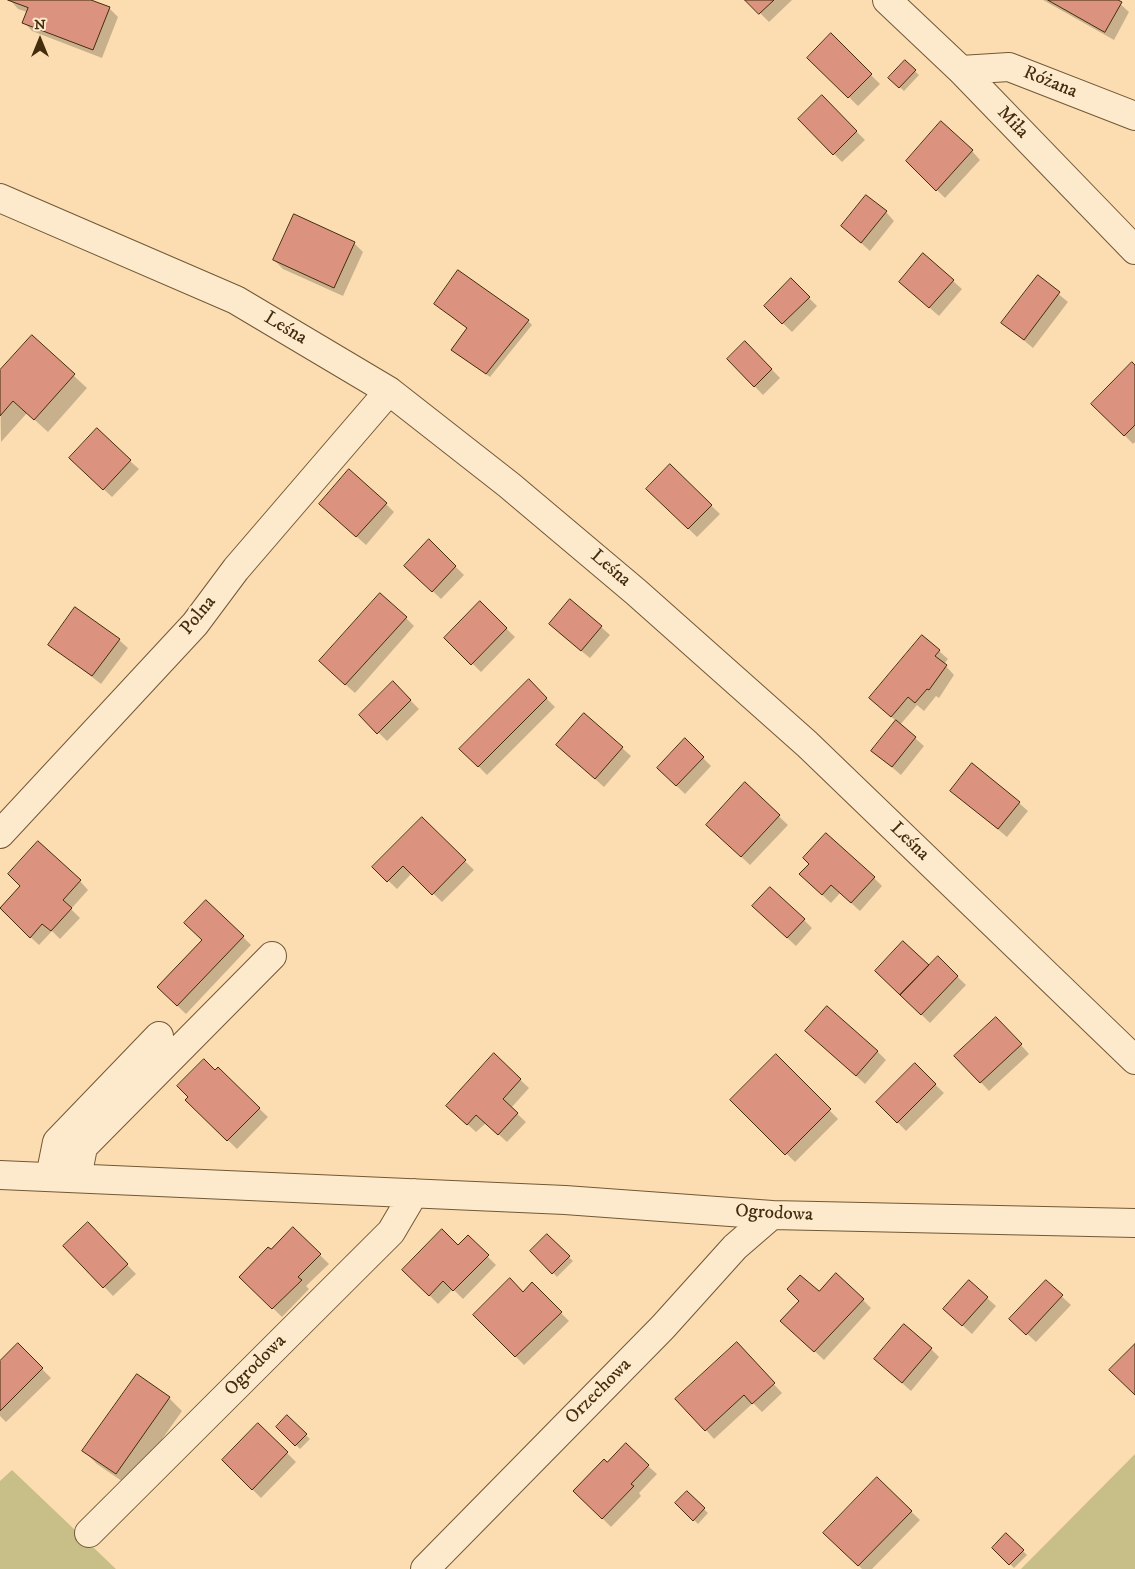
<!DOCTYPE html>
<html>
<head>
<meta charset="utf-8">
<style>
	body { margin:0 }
	#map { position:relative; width:1135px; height:1569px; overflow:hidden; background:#fcddb1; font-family:"IM FELL DW Pica",serif }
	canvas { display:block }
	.north { position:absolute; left:15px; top:15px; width:50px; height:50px; -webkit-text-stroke:4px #fde9cc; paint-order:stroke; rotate:0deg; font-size:14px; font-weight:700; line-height:20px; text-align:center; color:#432d0d }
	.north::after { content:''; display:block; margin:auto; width:18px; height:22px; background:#432d0d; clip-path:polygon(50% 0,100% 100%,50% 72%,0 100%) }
</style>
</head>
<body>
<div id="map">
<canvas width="1135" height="1569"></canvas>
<div class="north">N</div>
</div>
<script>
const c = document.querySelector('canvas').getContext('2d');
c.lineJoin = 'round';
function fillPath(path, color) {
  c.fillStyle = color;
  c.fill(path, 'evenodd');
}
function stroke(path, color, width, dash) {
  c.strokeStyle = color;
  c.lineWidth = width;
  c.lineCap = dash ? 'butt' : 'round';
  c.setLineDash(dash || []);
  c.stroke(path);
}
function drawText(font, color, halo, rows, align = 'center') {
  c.font = font + ' "IM FELL DW Pica",serif';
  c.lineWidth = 5;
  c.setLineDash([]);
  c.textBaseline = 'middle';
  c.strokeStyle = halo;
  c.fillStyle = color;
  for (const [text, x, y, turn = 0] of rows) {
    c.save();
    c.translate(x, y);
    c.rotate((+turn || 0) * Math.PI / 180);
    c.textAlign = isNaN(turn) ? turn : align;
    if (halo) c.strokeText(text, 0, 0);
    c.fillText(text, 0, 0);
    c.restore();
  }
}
const green = new Path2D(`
	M1135,1454v115h-114z
	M12,1470l104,99h-116v-88z`);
const shadow = new Path2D(`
	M10,0h78l21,8 9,9 -16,41 -70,-27 -8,-9 3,-10 -9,-3z
	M747,0h45l-23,22z
	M1043,0h73l13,12 -15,28z
	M831,35l49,49 -22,22 -49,-48z
	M905,62l14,13 -15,16 -14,-13z
	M822,97l43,43 -23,22 -43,-43z
	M972,151l8,9 -35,38 -37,-37z
	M886,212l8,9 -24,30 -28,-25z
	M354,243l9,9 -20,44 -60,-27 -9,-9z
	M1038,277l30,25 -35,46 -30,-25z
	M791,280l26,26 -25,26 -27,-26z
	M953,281l9,8 -23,27 -30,-26z
	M435,304l93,17 4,4 -42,52 -33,-23 11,-26z
	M32,337l55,51 -39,44 -21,-19 -26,29 -1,-70z
	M745,342l35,36 -17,17 -35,-36z
	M1135,367v75l-2,2 -40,-41z
	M130,461l9,8 -27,28 -33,-31z
	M670,466l50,48 -23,23 -49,-48z
	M386,504l8,8 -28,33 -37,-33z
	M429,541l35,34 -23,24 -35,-33z
	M480,603l35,34 -34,35 -35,-34z
	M406,618l8,8 -59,67 -26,-23z
	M601,627l9,8 -20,23 -31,-25z
	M119,640l9,8 -27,36 -51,-40z
	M939,651l9,8 -4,5 10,11 -15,23 -3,-2 -12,15 -7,-6 -17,20 24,21 -23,29 -28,-24 24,-29 -27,-24z
	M529,681l26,26 -68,68 -26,-26z
	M393,683l26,26 -32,32 -26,-26z
	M685,740l26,26 -26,28 -27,-26z
	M622,748l9,8 -27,31 -38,-34z
	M745,784l43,41 -38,40 -34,-32z
	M952,791l67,12 9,8 -21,26z
	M422,819l52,51 -32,32 -30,-29 -15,16 -23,-22z
	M874,878l8,8 -22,25 -20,-18 -9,10 -22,-20z
	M80,881l8,9 -17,19 9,9 -20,21 -8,-8 -13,14 -38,-35 21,-24z
	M762,915l42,5 8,8 -16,18z
	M243,937l8,8 -65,69 -19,-18z
	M903,943l26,24 9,-9 28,27 -36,38 -53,-52z
	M1005,1027l24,27 -40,37 -33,-35z
	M815,1039l62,12 9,9 -21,24z
	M494,1055l35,33 -18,20 15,14 -19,20 -21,-19 -10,9 -20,-18z
	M776,1056l62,63 -43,43 -63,-62z
	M915,1065l29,28 -38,38 -28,-29z
	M218,1069l50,48 -31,32 -50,-49z
	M88,1224l48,50 -23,22 -48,-50z
	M293,1228l36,36 -23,22 3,3 -27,28 -41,-40z
	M547,1236l26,25 -16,16 -25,-26z
	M468,1237l28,28 -33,34 -10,-10 -15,15 -34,-34 54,-24z
	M1046,1282l25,23 -35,37 -25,-23z
	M532,1284l37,37 -45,44 -49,-50 48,-22z
	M819,1293l44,7 8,8 -47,52 -33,-31z
	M987,1298l9,8 -24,28 -19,-17z
	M18,1345l33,33 -45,44 -6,-6v-53z
	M931,1349l8,8 -28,34 -36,-32z
	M745,1353l37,40 -20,19 -9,-9 -39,36 -8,-9z
	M137,1376l32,22 13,13 -53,75 -32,-22 -13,-13z
	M287,1417l23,22 -10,10 -22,-22z
	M258,1424l38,38 -35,36 -38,-38z
	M608,1464l40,2 9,8 -18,19 2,3 -30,31 -36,-36z
	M877,1479l43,41 -48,49h-10l-37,-37z
	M687,1493l21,20 -10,11 -21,-21z
	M1006,1534l21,21 -13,13 -20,-20z`);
const building = new Path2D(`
	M8,0h83l19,7 -17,43 -71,-27 6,-15z
	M745,0h29l-15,14z
	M1048,0h70l4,2 -17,30z
	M831,33l41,41 -24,24 -41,-40z
	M905,60l11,10 -17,18 -11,-10z
	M822,95l35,36 -24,24 -35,-36z
	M941,121l32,29 -37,41 -30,-30z
	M866,195l21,16 -26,32 -20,-17z
	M294,214l61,28 -21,46 -61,-28z
	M923,253l31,27 -25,28 -30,-26z
	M458,270l71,50 -43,54 -35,-24 16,-22 -33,-24z
	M1038,275l22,17 -36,48 -23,-17z
	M791,278l19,19 -28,27 -18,-18z
	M32,335l43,39 -41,46 -21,-19 -13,15v-46z
	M745,341l27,28 -18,18 -27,-28z
	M1132,362l3,3v60l-11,11 -33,-32z
	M97,428l34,32 -28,30 -34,-32z
	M670,464l42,41 -24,24 -42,-40z
	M349,469l38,34 -31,34 -37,-33z
	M429,539l27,27 -24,26 -28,-26z
	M380,593l27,24 -62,68 -26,-24z
	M570,599l32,27 -21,25 -32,-27z
	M480,601l27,27 -36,37 -27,-27z
	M75,607l45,32 -28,37 -44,-31z
	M922,635l18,15 -5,6 12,9 -18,25 -2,-1 -12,14 -7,-6 -17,20 -22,-19z
	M529,679l18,19 -69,69 -19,-18z
	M393,681l18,19 -34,34 -18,-19z
	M584,713l39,34 -28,32 -39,-34z
	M896,720l20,17 -24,30 -21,-16z
	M685,738l19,19 -28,29 -19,-18z
	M972,763l48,39 -22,27 -48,-38z
	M745,782l35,33 -39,42 -35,-32z
	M422,817l44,43 -34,35 -29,-29 -16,16 -15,-15z
	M826,833l49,44 -24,26 -20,-18 -9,10 -23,-21 10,-10 -6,-6z
	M38,841l43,39 -18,20 9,8 -21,23 -9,-7 -12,14 -30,-30 20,-22 -12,-12z
	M770,887l35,32 -18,19 -35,-32z
	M206,900l38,36 -67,70 -20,-19 45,-47 -18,-17z
	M903,941l26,24 -29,30 -25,-24z
	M938,956l20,20 -37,39 -21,-20z
	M827,1006l51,45 -22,25 -51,-45z
	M996,1017l26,27 -42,39 -26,-27z
	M494,1053l27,26 -18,20 15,14 -20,22 -22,-20 -9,10 -21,-19z
	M776,1054l55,55 -46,46 -55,-55z
	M204,1059l11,11 3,-3 42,41 -33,33 -42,-41 3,-3 -11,-11z
	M915,1063l21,21 -39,39 -21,-21z
	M88,1222l40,42 -25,24 -40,-42z
	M293,1227l28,27 -23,23 4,3 -30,29 -33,-32 29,-30 3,2z
	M442,1229l16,16 10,-10 21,20 -36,36 -10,-10 -14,15 -27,-26z
	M547,1234l23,22 -18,18 -22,-23z
	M836,1273l28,26 -50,53 -34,-31 19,-20 -12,-12 13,-14 19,16z
	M510,1278l13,14 9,-10 30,30 -47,45 -42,-42z
	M969,1280l19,17 -26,29 -19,-17z
	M1046,1280l17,15 -37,40 -17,-16z
	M904,1324l28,24 -30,35 -28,-24z
	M737,1342l38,41 -23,21 -8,-9 -39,36 -30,-32z
	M18,1343l25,25 -43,43v-50z
	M1135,1344v51l-26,-25z
	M137,1374l33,23 -54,77 -34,-23z
	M287,1415l20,19 -12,12 -19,-19z
	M258,1423l30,29 -36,38 -30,-30z
	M626,1443l23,22 -18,19 3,2 -32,33 -29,-28 31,-32 3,3z
	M877,1477l35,34 -54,55 -35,-33z
	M687,1491l18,17 -12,13 -18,-18z
	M1006,1533l18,17 -15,15 -17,-17z`);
const minor = new Path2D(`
	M887,0l74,70 174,180
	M961,70l48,-3 126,49
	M0,198l236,102 153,91 120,94 127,107 171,152 328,316
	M0,834l195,-210 41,-55 153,-178
	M0,1175l565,25 207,15 363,8
	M50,1177l7,-35 102,-106
	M77,1178l6,-31 189,-191
	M89,1533l302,-301 23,-39
	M425,1569l238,-242 72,-80 37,-32`);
const streetNames = [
	["Różana",1050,83,22],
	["Miła",1012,123,46],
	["Leśna",285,329,31],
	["Leśna",610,569,40],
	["Polna",199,616,-51],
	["Leśna",909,842,44],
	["Ogrodowa",774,1214,3],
	["Ogrodowa",256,1366,-45],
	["Orzechowa",599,1392,-45]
];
fillPath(green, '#c7bf87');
fillPath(shadow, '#0003');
fillPath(building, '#db937f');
stroke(building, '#432d0d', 1);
stroke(minor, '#715936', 30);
stroke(minor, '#fde9cc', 28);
drawText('19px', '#432d0d', '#fde9cc', streetNames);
</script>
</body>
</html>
